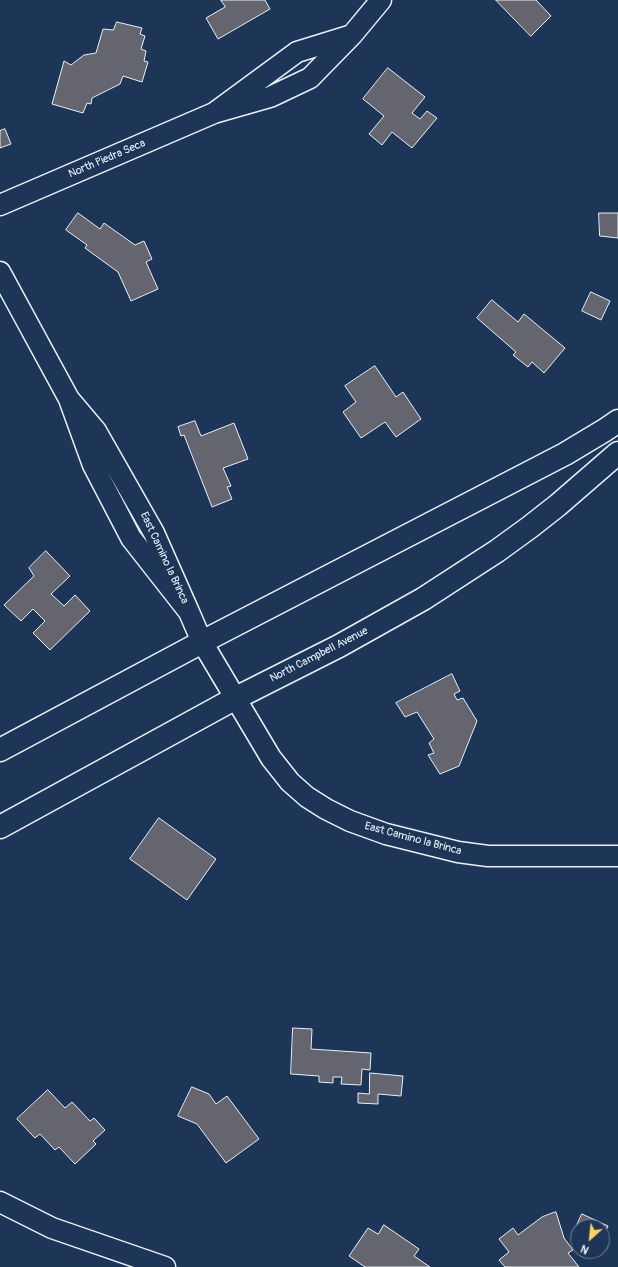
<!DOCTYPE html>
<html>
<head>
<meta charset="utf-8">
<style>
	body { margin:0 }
	#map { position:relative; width:618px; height:1267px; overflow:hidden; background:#1d3557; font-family:Pangolin,sans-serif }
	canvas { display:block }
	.north { position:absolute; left:570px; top:1219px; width:40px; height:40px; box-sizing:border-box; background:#1d3557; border:1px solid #6e8097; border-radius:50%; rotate:207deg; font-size:11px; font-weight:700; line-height:16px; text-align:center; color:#e8f1f8 }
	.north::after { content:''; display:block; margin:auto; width:14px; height:18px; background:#ffd166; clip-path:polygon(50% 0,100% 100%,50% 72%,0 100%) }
</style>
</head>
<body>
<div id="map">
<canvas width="618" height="1267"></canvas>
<div class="north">N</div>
</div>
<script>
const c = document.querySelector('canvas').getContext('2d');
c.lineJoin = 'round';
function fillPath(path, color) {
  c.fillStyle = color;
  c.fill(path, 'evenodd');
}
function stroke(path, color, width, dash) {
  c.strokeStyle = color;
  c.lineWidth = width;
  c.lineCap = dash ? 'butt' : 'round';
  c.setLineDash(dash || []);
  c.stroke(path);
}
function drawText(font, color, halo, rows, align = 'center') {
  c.font = font + ' Pangolin,sans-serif';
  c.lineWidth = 3;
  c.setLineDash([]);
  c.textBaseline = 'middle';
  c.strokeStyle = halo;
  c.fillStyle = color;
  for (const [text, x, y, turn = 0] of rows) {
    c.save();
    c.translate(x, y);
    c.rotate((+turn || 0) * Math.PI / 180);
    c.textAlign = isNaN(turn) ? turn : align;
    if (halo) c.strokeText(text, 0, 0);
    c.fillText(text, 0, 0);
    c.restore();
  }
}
const building = new Path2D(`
	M221,0h44l5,9 -52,30 -12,-21 19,-11z
	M496,0h40l15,16 -20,20z
	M117,22l25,6 -2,6 5,2 -4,13 5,2 -2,10 4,1 -6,20 -19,-6 -3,8 -28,14 -1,6 -4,-1 -4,10 -31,-9 12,-43 7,4 13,-10 12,-2 7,-24 10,1z
	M388,68l37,29 -13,16 8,6 7,-8 10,7 -25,30 -20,-16 -10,13 -13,-11 15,-18 -21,-17z
	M5,129l6,15 -11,4v-17z
	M78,213l22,16 4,-6 31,22 9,-4 8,18 -6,3 12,27 -27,12 -13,-29 -33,-24 2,-3 -21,-15z
	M599,213h19v25l-18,-2z
	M591,292l19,9 -9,19 -19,-9z
	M492,300l26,22 6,-8 41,34 -21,25 -12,-11 -4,5 -15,-12 3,-3 -39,-34z
	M375,366l21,31 7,-5 18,27 -25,18 -11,-15 -24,16 -18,-26 13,-10 -11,-16z
	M195,421l6,15 33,-13 14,36 -25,9 8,18 -4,1 5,12 -20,8 -28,-72 -3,1 -3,-9z
	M46,551l24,25 -19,18 13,12 11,-11 15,16 -40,39 -17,-17 12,-12 -12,-12 -12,12 -17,-16 30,-29 -5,-8z
	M452,674l8,17 -6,3 3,6 6,-2 14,23 -18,45 -19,8 -12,-19 6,-2 -5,-10 5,-4 -17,-27 -12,5 -9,-14z
	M159,818l57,41 -29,41 -57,-41z
	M293,1028l19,1 -1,20 60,4 -1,17 -8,-1 -1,16 -20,-1 1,-7h-9v6l-14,-1v-6l-28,-2z
	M370,1073l33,3 -2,20 -23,-2v10l-20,-1v-10l11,1z
	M192,1087l17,7 7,10 11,-8 32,43 -33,24 -29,-39 -19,-8z
	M48,1090l17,18 7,-6 18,19 4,-3 11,12 -12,11 3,3 -21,20 -16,-17 -4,3 -15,-16 -5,4 -18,-19z
	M556,1212l8,26 9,12 -5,3 11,14h-74l-6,-7 10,-8 -10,-13 14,-11 5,7 24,-18z
	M582,1214l26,12 -6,13v-12h-24v10l-5,-3z
	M384,1225l35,24 -5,7 16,11h-65l-16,-11 19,-28 10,6z`);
const minor = new Path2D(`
	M352,35l29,-35
	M0,205l214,-92 56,-16 40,-19 42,-43 -55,17 -83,61
	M0,272l69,127 24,66 38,73 58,74 -35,-79 -58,-102 -27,-32
	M189,612l13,30 69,116 19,24 17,15 19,12 24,12 36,13 72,18 30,4h130
	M0,1202l52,26 113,39`);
const secondary = new Path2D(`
	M0,750l202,-108 363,-188 40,-24 13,-9
	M0,827l234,-128 105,-53 84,-47 74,-48 33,-24 28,-22 60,-52`);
const streetNames = [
	["North Piedra Seca",107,159,-23],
	["East Camino la Brinca",164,558,65],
	["North Campbell Avenue",319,655,-27],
	["East Camino la Brinca",413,839,15]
];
fillPath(building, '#64656e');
stroke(building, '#e8f1f8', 1);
stroke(minor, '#e8f1f8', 23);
stroke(secondary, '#e8f1f8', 25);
stroke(minor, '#1d3557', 20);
stroke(secondary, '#1d3557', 22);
drawText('11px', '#e8f1f8', '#1d3557', streetNames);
</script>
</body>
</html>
